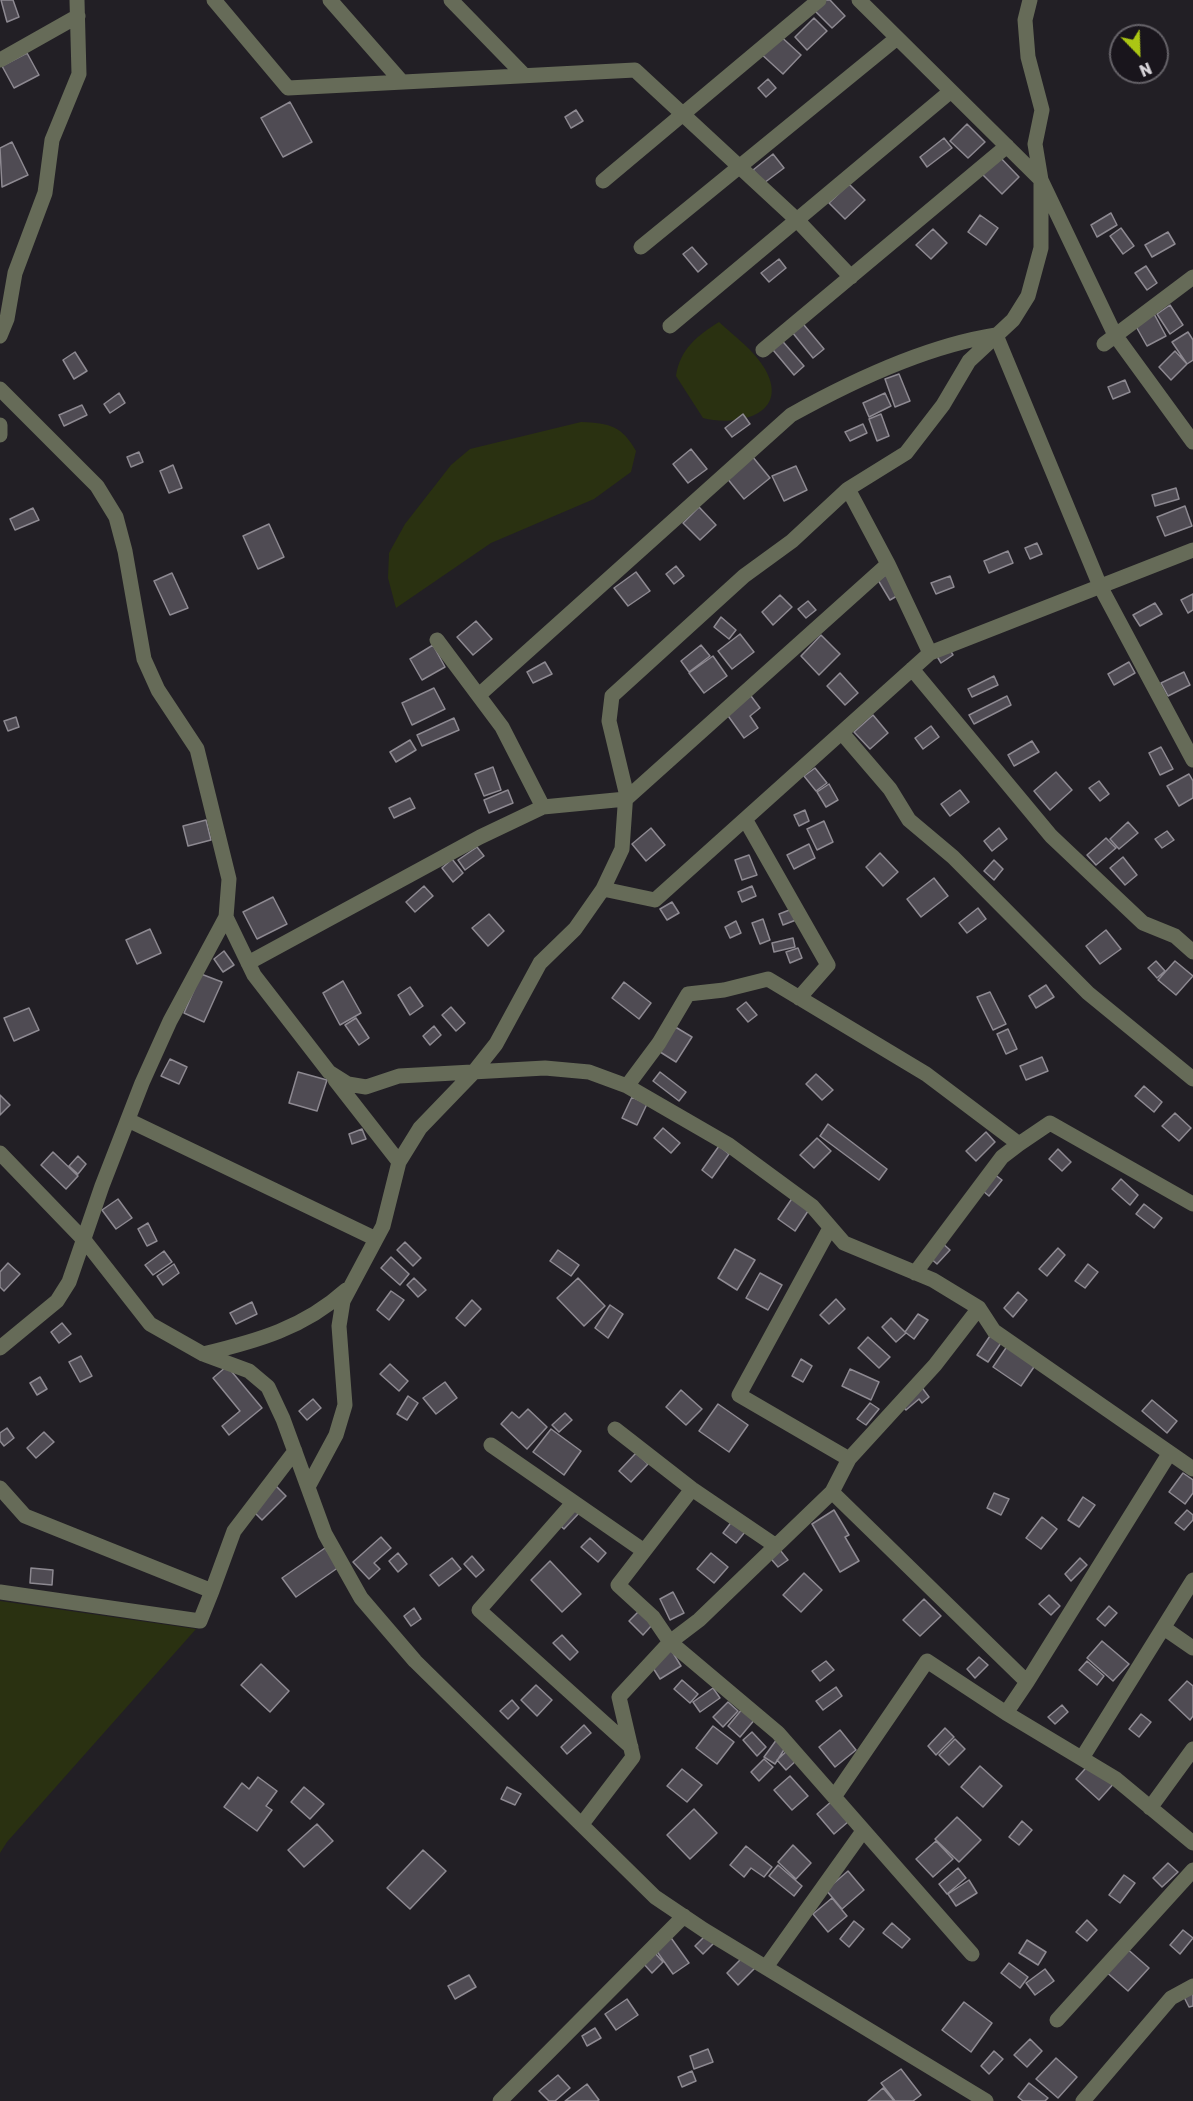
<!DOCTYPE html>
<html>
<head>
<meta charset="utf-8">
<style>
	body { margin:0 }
	#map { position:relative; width:1193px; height:2101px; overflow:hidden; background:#221f25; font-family:Rubik,sans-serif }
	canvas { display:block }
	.north { position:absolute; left:1109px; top:24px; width:60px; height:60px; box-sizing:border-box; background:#19151c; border:2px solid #656268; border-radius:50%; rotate:157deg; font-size:16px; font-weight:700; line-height:24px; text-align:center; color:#d8d5da }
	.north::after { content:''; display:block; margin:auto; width:21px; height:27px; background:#abc614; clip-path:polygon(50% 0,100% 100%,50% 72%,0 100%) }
</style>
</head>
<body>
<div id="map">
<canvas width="1193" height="2101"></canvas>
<div class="north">N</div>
</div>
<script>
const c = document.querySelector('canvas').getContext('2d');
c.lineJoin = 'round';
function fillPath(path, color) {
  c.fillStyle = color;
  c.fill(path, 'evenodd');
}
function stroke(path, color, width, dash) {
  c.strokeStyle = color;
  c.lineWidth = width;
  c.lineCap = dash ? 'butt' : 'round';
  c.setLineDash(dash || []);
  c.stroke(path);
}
const green = new Path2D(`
	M719,322c16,15 35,28 46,47 26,46 -29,58 -62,49l-27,-42c4,-27 21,-40 43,-54z
	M581,422c29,1 41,4 55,29l-5,21 -37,27 -103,44 -95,65 -8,-30 1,-25 16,-29 46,-59 19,-16z
	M0,1601l196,28 -189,213 -7,11z`);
const building = new Path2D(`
	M1,0h12l6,17 -12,5z
	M826,0h4l15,16 -13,12 -17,-17z
	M814,18l13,13 -20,19 -12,-13z
	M776,32l25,23 -18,19 -24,-22z
	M27,53l12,22 -25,13 -12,-22z
	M768,79l8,9 -10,9 -8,-9z
	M290,102l22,40 -29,15 -22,-39z
	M576,110l7,11 -12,7 -6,-11z
	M967,124l18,18 -17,16 -18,-17z
	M944,138l8,10 -25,19 -7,-10z
	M12,142l16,33 -26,12 -2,-39z
	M773,154l11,14 -20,15 -11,-13z
	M997,154l22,23 -17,17 -23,-23z
	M849,184l16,16 -20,19 -16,-16z
	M1111,213l6,12 -20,12 -6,-12z
	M980,215l18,13 -12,17 -18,-13z
	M1121,228l13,18 -11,8 -13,-18z
	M933,229l14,14 -16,16 -15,-14z
	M1168,232l7,12 -23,13 -7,-12z
	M692,247l15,17 -9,8 -15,-18z
	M779,259l7,9 -17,14 -8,-9z
	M1146,266l11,17 -10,7 -12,-17z
	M1170,305l13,20 -13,9 -13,-20z
	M1152,310l14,26 -19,10 -14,-25z
	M799,319l25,30 -11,9 -25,-31z
	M1188,332l5,8v20l-6,4 -15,-22z
	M778,336l26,30 -10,9 -26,-31z
	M1175,351l12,13 -16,16 -12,-13z
	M75,352l12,19 -13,8 -11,-19z
	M899,374l11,27 -15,6 -10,-28z
	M1125,380l5,12 -17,7 -5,-12z
	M119,393l6,10 -15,10 -6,-9z
	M885,393l6,13 -22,11 -6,-14z
	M82,405l5,10 -23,11 -5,-11z
	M743,414l7,10 -18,13 -7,-9z
	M881,414l8,22 -12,5 -8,-22z
	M863,424l4,9 -17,8 -5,-9z
	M691,449l16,20 -19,14 -15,-19z
	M139,452l4,10 -12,5 -4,-10z
	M752,456l18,22 -26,21 -18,-22z
	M173,465l9,23 -13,5 -9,-22z
	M796,466l11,24 -23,11 -12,-25z
	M1176,488l3,11 -24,7 -3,-11z
	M1185,506l7,20 -27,10 -8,-19z
	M699,507l17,18 -16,15 -17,-17z
	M33,508l6,12 -24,10 -5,-11z
	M269,524l15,33 -26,12 -15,-33z
	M1037,543l5,11 -12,5 -5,-11z
	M1008,551l5,12 -24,10 -5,-12z
	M676,566l8,10 -10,8 -8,-10z
	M636,572l14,19 -22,15 -14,-18z
	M172,573l16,35 -18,7 -16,-34z
	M889,573l13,20 -12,7 -12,-20z
	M950,576l4,11 -18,7 -5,-11z
	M1193,594v16l-5,3 -7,-13z
	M780,595l12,12 -19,18 -11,-13z
	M808,601l8,9 -10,8 -8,-9z
	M1155,603l7,11 -22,12 -7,-11z
	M721,617l15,13 -7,9 -15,-12z
	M476,621l16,18 -19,16 -16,-18z
	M740,634l14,18 -22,17 -14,-18z
	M821,635l19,19 -21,21 -18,-19z
	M433,645l12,22 -23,13 -12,-21z
	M701,645l9,11 -21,16 -8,-11z
	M947,645l6,10 -12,8 -6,-10z
	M713,656l14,20 -23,17 -15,-20z
	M545,662l7,12 -19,9 -6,-11z
	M1129,662l6,11 -21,12 -6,-11z
	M1184,672l6,13 -22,11 -7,-13z
	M840,673l18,20 -13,12 -18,-19z
	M994,676l4,9 -26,12 -4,-8z
	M434,688l11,21 -33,16 -10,-22z
	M751,696l9,12 -10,8 8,12 -14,10 -18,-25z
	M1007,696l4,9 -37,19 -5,-9z
	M873,715l15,18 -18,16 -16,-17z
	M16,717l3,10 -11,4 -4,-10z
	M454,718l5,12 -37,16 -5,-11z
	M931,726l8,11 -16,12 -8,-11z
	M410,740l6,10 -20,12 -6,-10z
	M1032,741l7,11 -25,14 -6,-11z
	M1161,747l12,22 -13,6 -11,-22z
	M493,767l8,23 -17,6 -9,-22z
	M815,768l12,15 -11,8 -12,-15z
	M1056,772l16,18 -22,20 -16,-19z
	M1189,774l4,7v17l-14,8 -12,-20z
	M1099,781l10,13 -9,7 -11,-13z
	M829,784l9,16 -12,7 -9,-15z
	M508,790l5,13 -24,10 -5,-13z
	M960,790l9,12 -19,14 -9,-12z
	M410,798l5,10 -21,10 -5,-10z
	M805,810l4,11 -10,5 -5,-11z
	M206,820l5,20 -23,6 -5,-20z
	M824,821l9,21 -16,8 -10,-21z
	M1128,822l10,11 -19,16 -9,-10z
	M651,828l14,17 -19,16 -14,-17z
	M999,828l8,11 -15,12 -8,-10z
	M1167,831l7,9 -12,8 -7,-9z
	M1106,838l10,10 -20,17 -9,-10z
	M809,844l6,14 -21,11 -7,-14z
	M477,847l7,9 -19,14 -7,-10z
	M880,853l18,19 -15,14 -17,-19z
	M749,855l8,20 -15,5 -7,-20z
	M1123,857l14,18 -12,10 -15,-17z
	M452,859l11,14 -10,9 -11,-14z
	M994,860l9,9 -9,11 -10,-9z
	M934,878l14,18 -27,21 -14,-18z
	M424,886l9,10 -18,16 -9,-10z
	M752,886l4,10 -14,6 -4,-10z
	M273,897l14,27 -30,15 -14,-27z
	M672,902l7,11 -12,7 -7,-11z
	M978,908l8,11 -19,14 -8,-10z
	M792,909l4,11 -13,5 -4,-11z
	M489,914l15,17 -16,15 -16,-18z
	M763,919l7,21 -10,4 -8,-21z
	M736,921l5,12 -11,5 -5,-11z
	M150,929l11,24 -24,11 -11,-24z
	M1106,930l15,19 -21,15 -14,-18z
	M793,938l2,9 -21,5 -2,-9z
	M798,948l4,10 -12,5 -4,-11z
	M224,951l10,14 -11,7 -9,-13z
	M1156,961l9,10 -8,7 -9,-10z
	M1175,961l18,15 -17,19 -18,-15z
	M201,974l21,8 -18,40 -20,-9z
	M343,981l18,32 -21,12 -17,-32z
	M624,982l27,21 -12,16 -27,-21z
	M1046,985l8,12 -18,11 -7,-12z
	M410,987l13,19 -13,9 -12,-20z
	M990,992l16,32 -13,6 -16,-33z
	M746,1002l11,13 -9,7 -11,-13z
	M451,1007l14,16 -9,8 -14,-16z
	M29,1008l10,22 -25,11 -10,-23z
	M356,1018l13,20 -10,7 -14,-20z
	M672,1025l20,12 -16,25 -19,-12z
	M434,1026l7,9 -11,10 -7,-9z
	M1008,1029l9,20 -11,5 -9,-20z
	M1042,1057l6,14 -22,9 -6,-14z
	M170,1059l17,8 -8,17 -18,-8z
	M298,1072l29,8 -10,31 -28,-8z
	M660,1072l26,20 -7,9 -26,-20z
	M816,1074l17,16 -11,10 -16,-16z
	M1144,1086l18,16 -8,10 -19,-16z
	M0,1095l10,10 -10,10z
	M632,1097l15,7 -10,21 -15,-7z
	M1175,1113l16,15 -12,13 -17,-15z
	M828,1124l59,45 -8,11 -59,-44z
	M663,1128l17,15 -9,10 -17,-15z
	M362,1129l4,10 -14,5 -3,-10z
	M986,1132l9,10 -19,19 -10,-10z
	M817,1138l14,13 -17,17 -14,-13z
	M719,1146l10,8 -17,24 -10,-8z
	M1058,1149l13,13 -9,9 -13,-12z
	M53,1152l25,24 -12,13 -25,-24z
	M78,1156l8,8 -8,10 -9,-8z
	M990,1171l12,9 -13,16 -12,-10z
	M1121,1179l17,16 -8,10 -18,-16z
	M793,1197l17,11 -15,23 -17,-12z
	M118,1199l14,19 -16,11 -14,-19z
	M1144,1204l18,14 -8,10 -18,-14z
	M148,1223l9,18 -10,5 -9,-17z
	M405,1242l16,16 -8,8 -16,-16z
	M941,1242l9,8 -13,14 -9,-8z
	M1058,1248l7,7 -18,21 -8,-7z
	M735,1249l20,11 -18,30 -19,-12z
	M558,1250l21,15 -8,11 -21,-15z
	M164,1251l8,11 -19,13 -8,-10z
	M391,1257l18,17 -9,11 -19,-17z
	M8,1263l12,11 -16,17 -4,-4v-15z
	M174,1264l5,9 -16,12 -6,-9z
	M1088,1264l10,8 -13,16 -10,-7z
	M760,1273l22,12 -14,25 -22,-12z
	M414,1278l12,12 -8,7 -11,-12z
	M578,1278l27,28 -21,20 -27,-28z
	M391,1291l13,9 -15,20 -12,-10z
	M1018,1292l9,8 -14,17 -9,-9z
	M836,1299l9,10 -16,15 -9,-9z
	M472,1300l9,9 -16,17 -9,-8z
	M252,1302l5,12 -21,10 -6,-11z
	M610,1305l13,9 -15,24 -13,-10z
	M918,1314l10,6 -14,19 -9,-7z
	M891,1318l15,15 -10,9 -14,-15z
	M62,1323l9,11 -12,9 -8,-11z
	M992,1333l11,7 -15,22 -11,-7z
	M868,1337l22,20 -11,11 -21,-20z
	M1008,1345l28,19 -15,22 -28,-19z
	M81,1356l11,20 -12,6 -11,-20z
	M801,1359l11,7 -9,16 -11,-6z
	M390,1364l18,17 -9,10 -19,-17z
	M227,1366l35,42 -33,27 -7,-9 18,-15 -27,-33z
	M850,1369l29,13 -8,18 -29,-14z
	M40,1377l7,12 -10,6 -7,-12z
	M445,1382l12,16 -21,16 -13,-16z
	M920,1385l9,12 -7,6 -3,-4 -13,11 -7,-7z
	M681,1390l21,19 -16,16 -20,-18z
	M408,1396l10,7 -11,17 -10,-6z
	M313,1399l8,9 -14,12 -8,-9z
	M1152,1400l25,21 -10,12 -25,-22z
	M870,1403l9,6 -13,16 -9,-6z
	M718,1404l30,21 -19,27 -30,-21z
	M528,1409l19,18 -20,22 -26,-25 11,-12 7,6z
	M565,1413l7,7 -13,12 -7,-7z
	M7,1428l7,10 -10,8 -4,-5v-8z
	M551,1429l30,22 -17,24 -31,-23z
	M44,1432l10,10 -18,16 -9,-10z
	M636,1453l12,11 -17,18 -12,-11z
	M1183,1473l10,7v13l-8,11 -16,-12z
	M274,1484l12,12 -24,24 -12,-12z
	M994,1493l15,6 -8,16 -14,-7z
	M1083,1497l12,8 -16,22 -11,-7z
	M571,1501l10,10 -17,18 -10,-9z
	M834,1510l15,25 -4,2 14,24 -19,11 -28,-48z
	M1187,1510l6,5v5l-9,10 -9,-7z
	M736,1516l13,11 -13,16 -13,-10z
	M1042,1517l15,12 -16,20 -15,-11z
	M381,1537l10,11 -17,15 6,6 -11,10 -16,-17z
	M590,1538l16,15 -8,9 -17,-15z
	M776,1545l12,15 -10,7 -12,-14z
	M325,1548l14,19 -43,30 -14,-19z
	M398,1553l9,11 -9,8 -9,-11z
	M711,1553l17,14 -14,16 -17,-14z
	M472,1556l12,14 -8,7 -12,-13z
	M452,1558l9,11 -22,17 -9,-11z
	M1080,1558l7,7 -16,16 -6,-7z
	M550,1561l31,33 -19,18 -31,-32z
	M31,1568l22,2 -1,15 -22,-2z
	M804,1573l18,17 -21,22 -18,-17z
	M673,1592l11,21 -14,7 -10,-21z
	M1049,1595l11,11 -9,9 -12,-11z
	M924,1599l17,17 -21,20 -17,-16z
	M1109,1606l8,7 -12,13 -8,-7z
	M414,1608l7,11 -10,7 -7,-10z
	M639,1611l13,14 -9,10 -14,-14z
	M562,1635l16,17 -8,8 -17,-17z
	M1102,1641l27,23 -16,17 -26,-23z
	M670,1648l11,18 -21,13 -12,-19z
	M979,1657l9,8 -13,13 -8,-9z
	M826,1661l8,9 -14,11 -8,-10z
	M1087,1661l17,15 -7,9 -18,-15z
	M261,1664l28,27 -19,21 -29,-27z
	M682,1680l16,14 -8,9 -16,-14z
	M1187,1681l6,5v30l-3,4 -21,-20z
	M536,1685l16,15 -15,16 -16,-16z
	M836,1687l6,9 -19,14 -7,-9z
	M713,1688l7,10 -20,14 -7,-10z
	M512,1700l7,8 -11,11 -8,-8z
	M728,1702l10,9 -15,16 -10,-10z
	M1062,1705l6,7 -13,12 -7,-7z
	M743,1708l13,10 -16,19 -12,-11z
	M1141,1714l10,8 -12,15 -10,-8z
	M584,1725l7,8 -24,21 -6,-7z
	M713,1726l21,16 -17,22 -21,-16z
	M945,1728l9,9 -18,18 -8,-9z
	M840,1730l16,20 -21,17 -16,-20z
	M752,1732l14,15 -9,9 -14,-16z
	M777,1739l10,6 -12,19 -11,-7z
	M955,1739l10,10 -16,16 -10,-10z
	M789,1749l9,10 -12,11 -9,-10z
	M764,1759l9,8 -14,14 -8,-9z
	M1093,1760l23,21 -17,19 -23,-21z
	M980,1766l22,20 -19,21 -22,-20z
	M682,1769l20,16 -15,17 -20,-16z
	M790,1776l18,20 -16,14 -18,-20z
	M258,1777l19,14 -11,15 6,4 -15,21 -33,-24 18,-24 7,6z
	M304,1787l20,17 -14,15 -19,-17z
	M507,1787l14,7 -6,11 -14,-6z
	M832,1801l17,20 -15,13 -17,-20z
	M694,1809l23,24 -27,26 -23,-24z
	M957,1817l24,23 -22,22 -24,-23z
	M1022,1821l10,9 -13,15 -10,-8z
	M317,1824l16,17 -29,26 -16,-17z
	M936,1841l17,18 -20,18 -17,-18z
	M793,1845l18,18 -15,16 -18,-17z
	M746,1846l26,21 -8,10 -13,-9 -7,9 -14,-12z
	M423,1850l23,21 -36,38 -23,-21z
	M1168,1863l10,9 -16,15 -9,-9z
	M778,1865l24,21 -8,10 -25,-20z
	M958,1868l8,10 -19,16 -8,-10z
	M848,1871l16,19 -22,19 -16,-19z
	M1124,1875l11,8 -15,20 -11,-8z
	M969,1880l8,13 -21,13 -8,-12z
	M832,1898l15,18 -19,16 -15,-18z
	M1087,1920l10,10 -10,11 -11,-9z
	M854,1921l10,8 -15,18 -9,-8z
	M892,1923l18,16 -8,9 -19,-15z
	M1183,1930l10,8 -13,16 -10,-9z
	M707,1934l8,8 -12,12 -8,-8z
	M669,1935l20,28 -16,11 -20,-28z
	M1027,1940l19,12 -8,13 -19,-12z
	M1125,1947l24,21 -21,23 -24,-21z
	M654,1952l9,10 -11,11 -9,-10z
	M744,1956l12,11 -18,18 -11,-12z
	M1009,1963l19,14 -8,11 -19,-15z
	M1045,1969l9,12 -19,14 -9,-12z
	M469,1975l7,12 -21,12 -7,-13z
	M1193,1986v20l-4,1 -8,-16z
	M627,1999l11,16 -22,15 -11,-16z
	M964,2002l28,21 -21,29 -29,-22z
	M595,2028l6,10 -14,8 -5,-10z
	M1030,2039l12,12 -15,16 -13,-12z
	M708,2049l5,13 -19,7 -4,-13z
	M994,2051l9,8 -14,15 -8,-8z
	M1056,2058l21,19 -19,21 -22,-19z
	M901,2069l20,26 -8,6h-18l-14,-18z
	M692,2071l4,10 -14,6 -4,-10z
	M558,2075l12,13 -15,13h-6l-10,-10z
	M1029,2083l19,15 -3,3h-22l-5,-4z
	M587,2084l12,16 -2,1h-32z
	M883,2088l11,13h-26z`);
const minor = new Path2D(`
	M214,0l74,88 347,-18 162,150 54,57
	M330,0l72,82
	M451,0l73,75
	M859,0l182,180 74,155 78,107
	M0,60l78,-44
	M603,181l216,-181
	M641,247l256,-209
	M670,326l281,-235
	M0,336l7,-17 8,-46 30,-80 7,-53 27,-66 -2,-74
	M1104,344l89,-67
	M763,350l244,-204
	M0,389l97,97 19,31 9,34 19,108 14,31 39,59 32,130 -3,38 -56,104 -28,62 -40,103 -33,96 -12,19 -57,47
	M0,425v10
	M848,489l40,75 42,89
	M912,669l139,167 92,87 32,13 18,16
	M479,695l312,-280c61,-34 135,-69 205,-80l104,251 93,174
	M842,733l48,56 19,31 44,37 135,136 105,86
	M543,807l83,-8 262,-235
	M745,819l83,146 -29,33
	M603,889l52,11 275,-247 263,-103
	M226,917l28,58 75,97 19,12 18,3 33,-11 146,-8 44,4 38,14 102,59 83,61 32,37 89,37 46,28 15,23 199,138
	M248,963l232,-126 63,-30 -41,-80 -65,-87
	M335,1080l64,82
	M627,1086l32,-43 29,-49 36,-4 44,-11 158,95 93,70 31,-21 143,81
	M128,1120l248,119
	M0,1153l85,88 65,83 53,30 46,17 19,16 15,32 42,115 36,64 54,63 240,236 49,33 282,171
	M830,1228l-91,167 110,64
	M915,1273l87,-116 17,-13
	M203,1354c54,-13 101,-26 143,-64
	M615,1429l77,60 84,57
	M491,1445l153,106
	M308,1487l28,-52 9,-30 -6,-79 4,-25 40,-75 16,-64 21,-34 53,-55 23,-29 44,-81 35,-34 28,-40 19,-40 4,-57 -17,-71 3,-25 132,-120 48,-35 56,-52 58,-36 37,-48 26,-44 44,-41 15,-24 13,-48v-68l-6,-36 7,-34 -14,-53 -3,-37 5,-20
	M0,1488l25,28 187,75 -12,30 -200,-29
	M692,1489l-74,96 35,32 17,25 108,91 194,221
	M832,1492l195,190 -21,31 110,66 77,64
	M573,1503l-94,107 152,137
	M212,1591l22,-60 61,-80
	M1164,1628l29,20
	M1027,1682l142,-228
	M1082,1758l111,-178
	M834,1797l93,-136 79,52
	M1150,1808l43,-59
	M582,1824l51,-67 -14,-60 51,-55 29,-22 133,-128 17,-33 86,-94 44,-57
	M766,1967l97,-136
	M1057,2020l136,-150
	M500,2101l184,-185
	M1083,2101l88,-103 22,-12`);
fillPath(green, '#2a3111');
fillPath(building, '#4f4b53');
stroke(building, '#8d8991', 1.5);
stroke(minor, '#666b58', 15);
</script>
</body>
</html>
